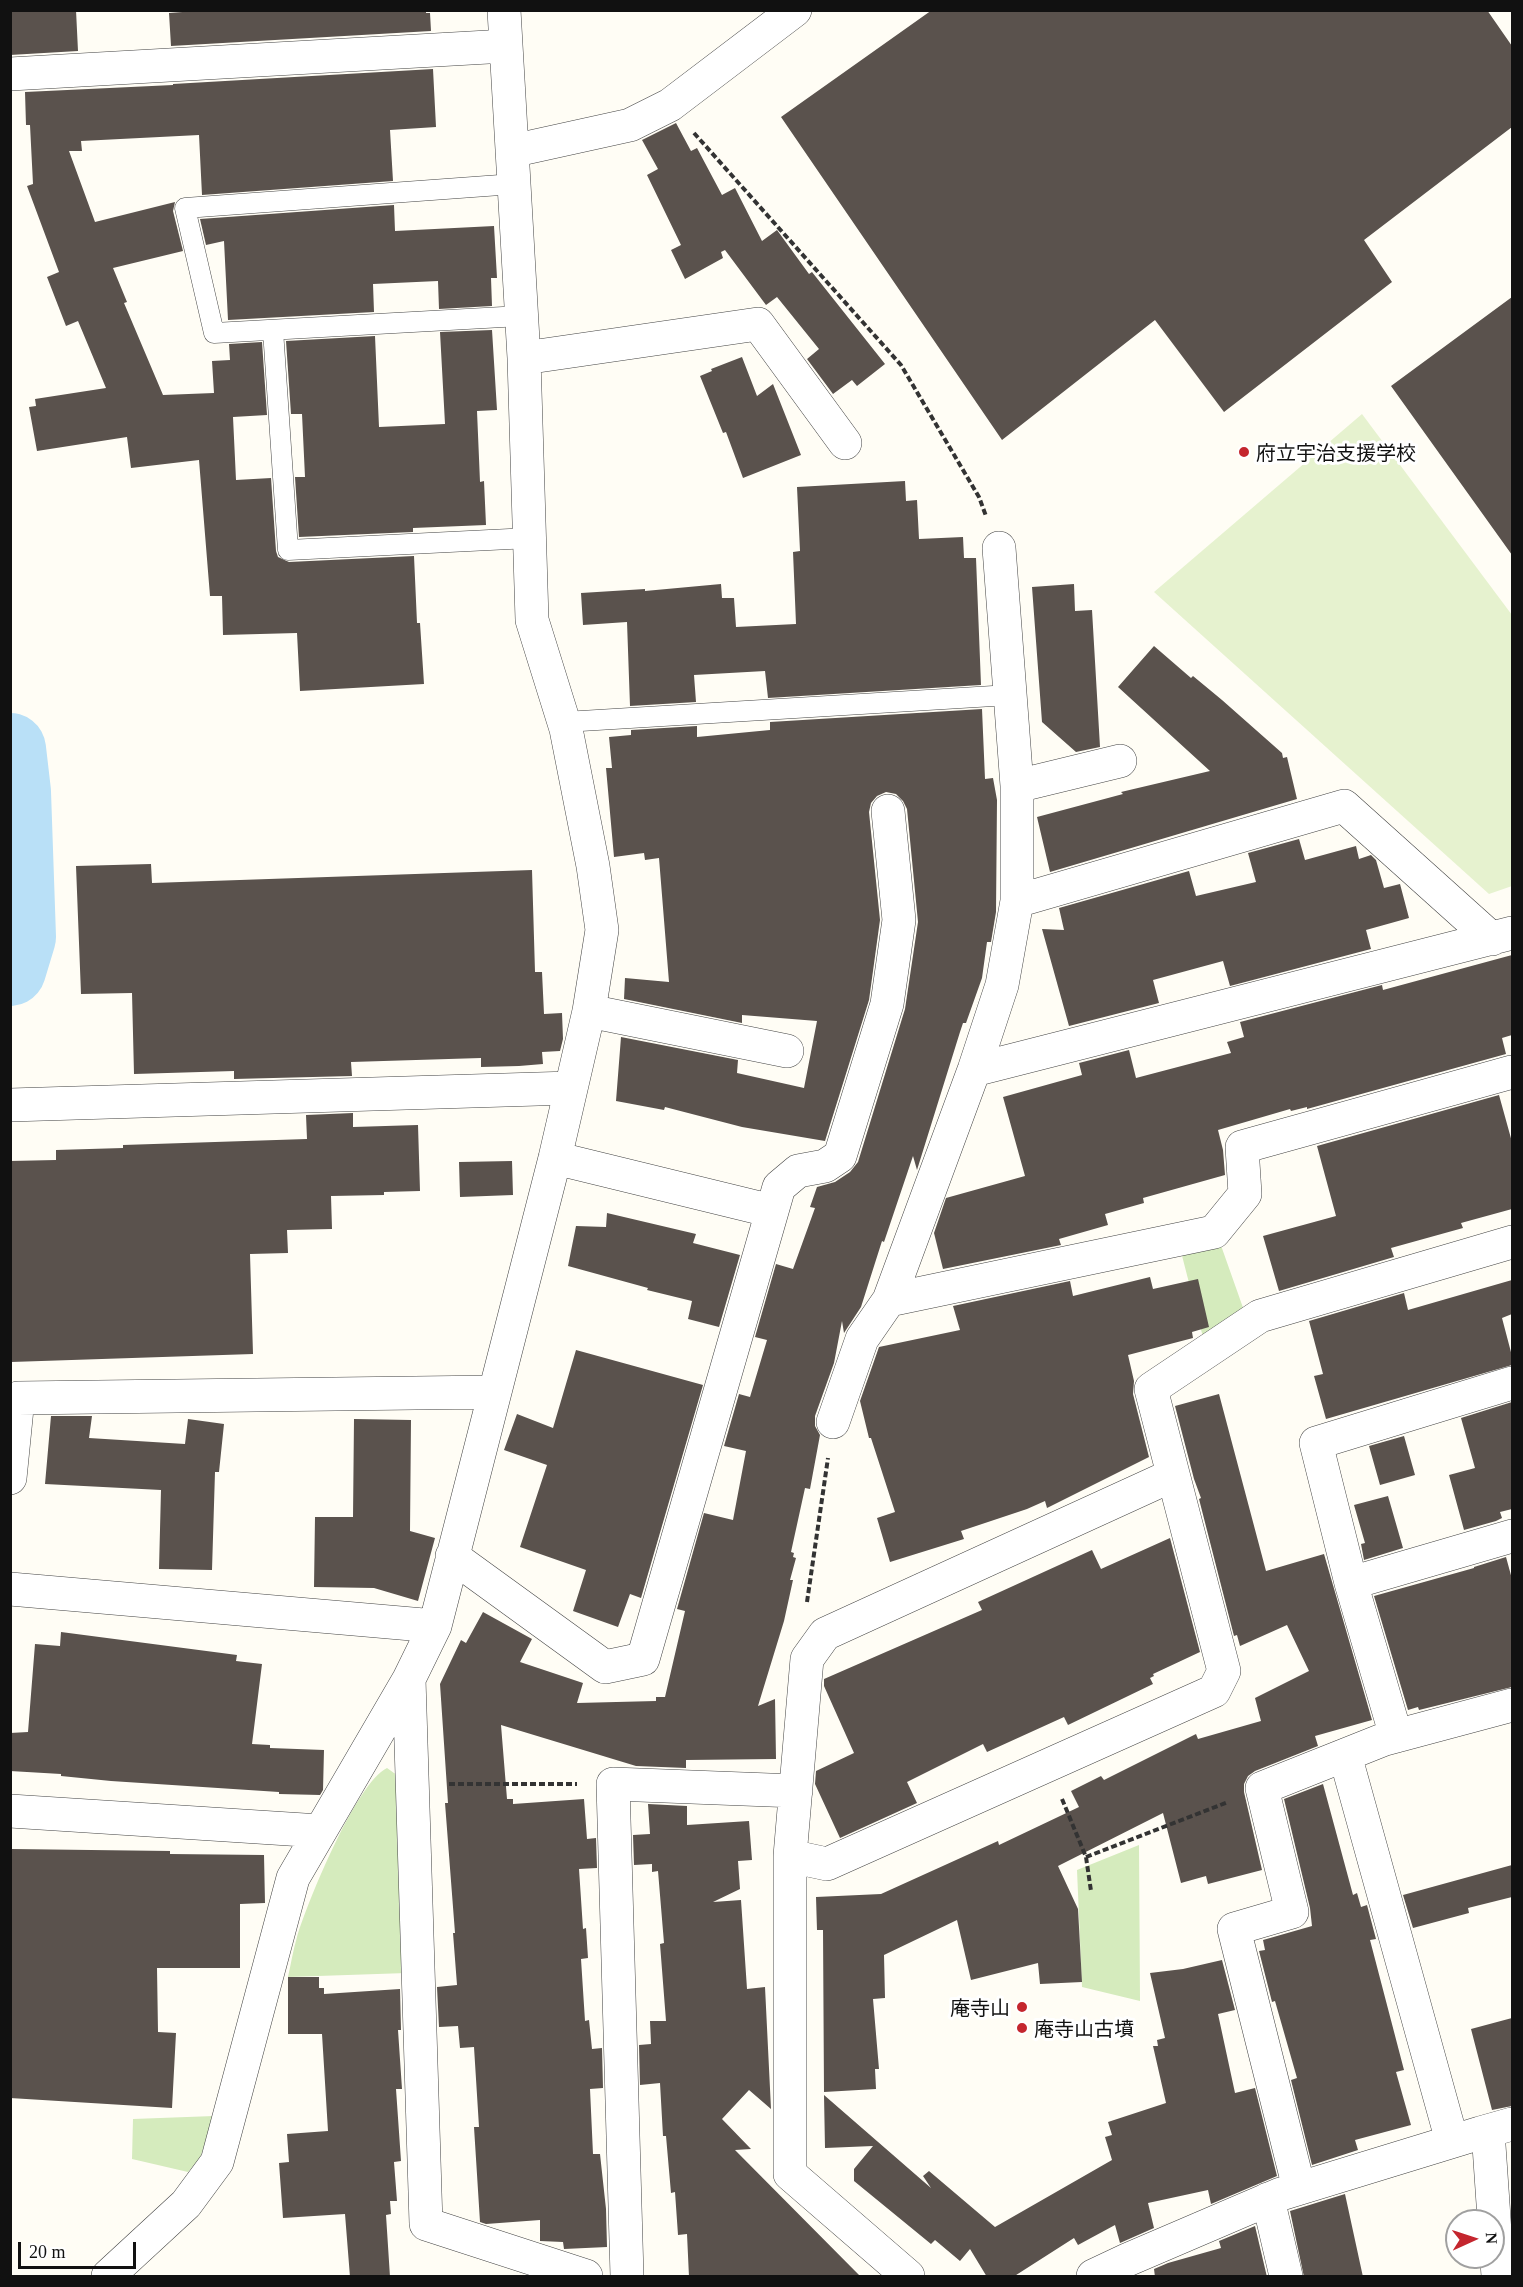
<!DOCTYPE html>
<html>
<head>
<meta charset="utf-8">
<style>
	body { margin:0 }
	#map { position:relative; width:1523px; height:2287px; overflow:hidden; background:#fffdf5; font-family:Georgia,serif }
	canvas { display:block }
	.frame { position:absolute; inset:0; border:12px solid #111; pointer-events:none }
	.north { position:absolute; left:1445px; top:2209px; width:60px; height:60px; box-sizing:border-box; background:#fff; border:2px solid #a0a0a0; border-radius:50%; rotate:87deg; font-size:16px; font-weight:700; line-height:24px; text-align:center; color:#111 }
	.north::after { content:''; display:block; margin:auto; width:21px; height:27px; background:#c4262e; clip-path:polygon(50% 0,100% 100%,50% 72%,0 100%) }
	.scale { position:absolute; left:18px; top:2242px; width:118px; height:27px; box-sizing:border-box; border:3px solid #111; border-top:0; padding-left:8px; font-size:18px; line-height:21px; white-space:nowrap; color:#111; -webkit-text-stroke:4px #fff; paint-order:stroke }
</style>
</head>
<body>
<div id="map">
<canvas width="1523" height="2287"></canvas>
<div class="frame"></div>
<div class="north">N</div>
<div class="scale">20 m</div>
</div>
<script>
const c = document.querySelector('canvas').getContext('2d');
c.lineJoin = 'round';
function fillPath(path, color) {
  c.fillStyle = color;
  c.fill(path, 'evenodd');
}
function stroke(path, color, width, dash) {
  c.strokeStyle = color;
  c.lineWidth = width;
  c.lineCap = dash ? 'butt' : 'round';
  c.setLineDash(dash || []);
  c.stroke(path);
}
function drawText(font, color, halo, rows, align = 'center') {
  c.font = font + ' Georgia,"Noto Sans JP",serif';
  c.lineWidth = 6;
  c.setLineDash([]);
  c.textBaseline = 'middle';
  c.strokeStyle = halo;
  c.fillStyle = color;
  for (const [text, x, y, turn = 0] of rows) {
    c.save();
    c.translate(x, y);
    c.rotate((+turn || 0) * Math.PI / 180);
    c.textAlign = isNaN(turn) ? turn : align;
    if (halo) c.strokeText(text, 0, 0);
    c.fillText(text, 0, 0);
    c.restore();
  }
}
const green = new Path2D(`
	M1218,1237l29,82 -42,26 -26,-101z
	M387,1768l14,10 6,195 -119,4c3,-13 5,-27 9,-40 11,-36 59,-154 90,-169z
	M1139,1845l1,156 -58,-14 -5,-117z
	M214,2116l-14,42 -12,14 -56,-13 1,-40z`);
const pitch = new Path2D(`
	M1362,414l150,201v271l-23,8 -335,-302z`);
const river = new Path2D(`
	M10,749l5,43 5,145 -10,33`);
const building = new Path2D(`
	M10,10h66l2,41 -68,4z
	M209,10h217v3h4l1,18 -260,15 -2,-33z
	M932,10h555l25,36v81l-148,113 28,42 -168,130 -69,-92 -153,120 -221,-323z
	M433,69l3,58 -46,3 3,51 -191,14 -3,-60 -118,6 1,10h-13l26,71 80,-20 -2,9 10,40 -70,17 14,34 -3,1 39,92 51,-2 -2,-32 18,-1 -1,-16 33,-2 5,73 -34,2 3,63 35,-2 5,73 2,6 11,5 125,-6 3,67h3l4,61 -124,7 -3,-58 -74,2 -1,-39h-12l-11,-136 -68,8 -4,-31 -90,14 -8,-44 7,-1 -1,-7 71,-11 -28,-67 -12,5 -19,-49 12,-5 -32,-86 6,-2 -3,-59h-4l-1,-33 148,-7v-1z
	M676,123l15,28 6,-3 25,47 13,-7 27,53 15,-11 32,44 3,-2 73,92 -28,22 -5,-6 -19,14 -26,-35 12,-10 -42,-52 -11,8 -41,-55 -4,2 2,6 -38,21 -14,-29 10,-5 -34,-70 11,-6 -16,-29z
	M394,205l1,26 99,-5 3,52h-6l1,28 -53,3 -1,-28 -65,3 1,28 -146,8 -4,-79 -18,4 -6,-26z
	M1512,297v258l-121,-169z
	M492,330l5,80 -20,1 3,71 4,-1 2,44 -73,3v4l-114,5 -4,-60h10l-3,-63h-11l-5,-73 89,-5 4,91 66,-3 -5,-92z
	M742,357l15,39 16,-12 28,71 -58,23 -17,-46 -3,1 -23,-57 12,-5 -1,-2z
	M905,481l1,20 11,-1 2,39 44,-2 1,21h12l5,127 -213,13 -3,-27 -71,4 2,27 -66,4 -3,-84 -44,3 -2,-32 64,-4v2l76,-7 1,14h12l2,29 60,-3 -3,-72 7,-1 -3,-64z
	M1074,584l1,27 17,-1 8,137 -24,5 -34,-30 -10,-135z
	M1154,646l37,32 2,-2 29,24 60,53 1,5 4,-1 10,42 -247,73 -13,-55 86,-23 -2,-2 89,-21 -92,-84z
	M982,709l3,70 8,-1 4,22 -1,112 -5,30h-4l-5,36 -16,45h-3l-3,9 -43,138 -4,-14 -29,86 -2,-1 -21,66 -17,26 -2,-12 -8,42 -19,53v10l5,9 -10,54 -5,-1 -14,64 3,1 -1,4 3,1 -6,22h3l-9,41 -26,85 17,-7 1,60 -90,1v8l-50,-2 -135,-41 6,74h6v5l71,-5 3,40 9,-1 1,30 -18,1 4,60 3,-1 2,30 -7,1 4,62 4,-1 3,29 10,-1 1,40 -13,1 3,65h7l6,55 1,38 -43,2 -1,-7 -23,-1v-21l-54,4 -6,-2 -6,-95h5l-5,-80 -14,1 -2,-22 -19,1 -2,-40 20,-2 -4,-52h2l-10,-130h3l-8,-119 21,-44 5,3 17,-31 49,27 -12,23 63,21 -6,20 79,-2v-4h9l20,-86 -8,-2 27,-96 29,7 13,-69 -22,-5 15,-52 11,3 17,-57 -12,-3 21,-73 17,5 22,-61 -5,-1 7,-20 18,-5 15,-10 8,-10 47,-153 13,-87 -11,-113 -4,-8 -7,-7 -10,-2 -9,4 -6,7 -2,9 11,108 -11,80 -44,141 -83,-14 -77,-20 -1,3 -48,-9 5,-64 117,23 -1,13 67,15 13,-67 -75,-6v8l-118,-24 1,-21 44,4 -10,-124 -14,2 -1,-7 -30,4 -8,-89h6l-3,-31 22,-2v-5l66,-4v11l73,-7v-8z
	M1299,839l6,21 51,-14 3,13 12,-4 5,5 8,28 16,-4 9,34 -43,12 5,19 -141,37 -7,-25 -70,19 6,23 -90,23 -27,-97 22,1 -5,-22 130,-37 7,25 60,-14 -8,-29z
	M151,864l1,19 380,-13 3,102h7l2,42 18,-1 1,26 -3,12 -18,1 1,12 -24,2 -38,1v-9l-130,4 1,14 -118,3v-8l-100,3 -2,-81 -51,1 -5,-128z
	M1512,955v80l-10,3 4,16 -199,55v-2l-16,4 -1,-2 -72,21 5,20 2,25 -82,23 1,5 -39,11 3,11 -49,14 2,6 -118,24 -9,-36 12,-35 79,-22 -22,-79 79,-22 -3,-12 50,-13 7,28 95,-25 -4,-11 17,-5 -4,-15 142,-37 1,5z
	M1499,1095l13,47v67l-51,14 2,5 -72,20 3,9 -115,34 -16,-55 73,-20 -19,-70z
	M353,1113v14l65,-2 2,66 -36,1v3l-53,1 1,33 -45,1 1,23 -38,1 3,100 -242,8 -1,-201 46,-1v-10l67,-2v-3l184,-6 -1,-24z
	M512,1161l1,34 -53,2 -1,-35z
	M607,1213l89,21 -3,9 47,12 -21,72 -31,-8 4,-18 -45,-11 1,-2 -80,-22 8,-40 30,1z
	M1150,1277l3,12 45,-10 11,48 -17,5 1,6 -65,17 6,26 -1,13 16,63 -102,51 -2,-7 -18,8 -66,22 3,8 -74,23 -13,-44 18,-6 -24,-74h-2l-9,-37 19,-54 81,-17 -7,-24 117,-25 3,15z
	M1512,1280v34l-10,4 10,38v9l-186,54 -12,-43 9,-2 -14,-53 95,-28 4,17z
	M576,1350l127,35 -62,213 -11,-4 -12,33 -45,-16 13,-41 -66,-23 27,-82 -43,-15 13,-36 36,14z
	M1219,1394l47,177 58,-17 48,166 -57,16 3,10 -63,25 -7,5 -4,8v8l18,78 -54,14 -2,-8 -25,7 -18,-70 -105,53 20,43 4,73 -42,2 -2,-21 -67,17 -14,-60 -73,35 1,43 -12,1 6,70h-4l1,20 -52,3 -1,-162h-6l-1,-33 65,-3 117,-53 1,4 80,-38 -8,-16 30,-15 3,4 92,-46 2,5 63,-18 -6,-23 54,-27 -22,-46 -47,21 -3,-11 -3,1 -35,-137 2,-1 -7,-19 -19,-73z
	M1512,1402v107l-12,3 2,6 -6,3 -32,9 -15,-55 26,-7 -14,-50z
	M51,1416h41l-3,22 96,6 3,-25 36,5 -5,48h-4l-3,98 -53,-1 2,-79 -116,-6z
	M354,1419l57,1 -1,111 25,7 -17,63 -44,-13 -60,-1 1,-70h38z
	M1404,1436l11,39 -35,10 -11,-39z
	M1388,1496l15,52 -39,12 -3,-16 4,-1 -11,-38z
	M1170,1538l30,114 -47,22 1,2 -4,2 3,6 -85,41 -4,-8 -77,35 -4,-8 -76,38 10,21 -77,35 -25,-54 1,-13 38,-18 -30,-67v-7l158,-69 -4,-8 114,-52 9,19z
	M1506,1557l6,22v108l-93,23 -1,-3 -10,3 -34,-114 100,-28v-1z
	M61,1632l176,23 -1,6 26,3 -10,80 18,1v3l54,2 -1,40 -3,5 -41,-1v-2l-168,-11 -50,-5v-2l-51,-3v-38l18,-1 7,-88 25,2z
	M1323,1784l30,111 4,-2 4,14 6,-2 9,34 -6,1 34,130 -8,2 15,53 -56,15 3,10 -46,15 -21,-85 6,-2 -22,-77 -3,1 -13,-51 6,-1 -2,-10 49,-14 -2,-18 -26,-109z
	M648,1804l39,2v19l62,-4 3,39 -14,1 2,28 -27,13 28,-2 6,89 18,-2 6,122 -22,-19 -27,29 29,30 -16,1 126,127h-172l-2,-43 -9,1 -3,-43 -4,1 -5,-57h-3l-3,-53 -20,2 -1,-40 12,-1 -1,-23h16l-6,-77 4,-1 -6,-72 -6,1v-8l-18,1 -1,-30 17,-1z
	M12,1849l158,2v3l94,1 1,48 -25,1v64h-83l1,64 18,1 -4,75 -162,-10v-242z
	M1512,1865v32l-44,11 1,5 -56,15 -10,-33z
	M1222,1960l13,50 -17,4 17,79 20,-5 22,88 -66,28 -3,-14 -60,13 6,25 -34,15 -5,-18 -37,20 -4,-7 -61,39h-26l-17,-28 -10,12 -25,-21 -4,4 -77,-63v-12l19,-23 -48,2 -1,-53 107,93 -8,-12 6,-5 66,56 117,-67 -7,-23 7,-2 -4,-13 58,-19 -13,-57h5l-1,-6 8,-2 -15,-65 33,-4z
	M288,1977h31v11h5v6l76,-5 1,41h-3l4,59h-6l5,72 -7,1 3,39h-7l1,13 -5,1 4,62h-40l-5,-63 -62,4 -4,-55 10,-1 -2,-28 41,-3 -6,-97h-34z
	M1512,2018v88l-20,4 -21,-81z
	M1345,2194l18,83h-59l-14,-66z
	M1255,2226l12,51h-112l-1,-8 14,-6 53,-15 -2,-7z`);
const path = new Path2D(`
	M694,133l207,232 78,132 7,19
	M807,1602l21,-144
	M449,1784h128
	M1062,1799l24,58 5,34
	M1086,1857l142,-55`);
const service = new Path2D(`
	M514,184l-329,24 29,125 307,-17
	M273,330l15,220 242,-12
	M564,722l446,-27`);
const minor = new Path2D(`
	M10,74l496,-28
	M512,151l118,-26 40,-20 125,-95
	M524,358l234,-34 87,119
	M1017,786l103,-25
	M1017,901l327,-95 148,133
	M589,1011l198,40
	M974,1070l538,-137
	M10,1105l561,-17
	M555,1158l217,53
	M889,1300l325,-68 31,-38 -3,-47 270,-75
	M833,1422l29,-83 27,-39 85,-230 28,-85 15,-84v-115l-18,-238
	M10,1478l8,-80 476,-6
	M452,1556l153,111 38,-8 136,-472 19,-16 27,-5 15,-10 47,-152 12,-84 -11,-109
	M1351,1583l161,-47
	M10,1589l425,37
	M409,1679l17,545 160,52
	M1396,1736l-45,-153 -35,-140 196,-60
	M1345,1755l107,386
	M10,1811l310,20
	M790,1856l37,8 387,-173 10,-20 -73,-282 109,-73 252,-74
	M1488,2131l10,145
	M1299,2188l-65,-259 58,-17 -30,-124 123,-49 127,-34
	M1268,2199l18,77
	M108,2276l78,-72 31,-42 76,-284 116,-199 26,-53 120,-468 34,-147 13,-81 -9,-64 -27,-137 -34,-109 -8,-262 -20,-348
	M627,2276l-14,-492 183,7
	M908,2276l-118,-102v-318l17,-197 18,-25 348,-159
	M1093,2276l34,-16 154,-66 199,-61 32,-9`);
const markers = [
	[1244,452,6,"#c4262e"],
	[1022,2007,6,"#c4262e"],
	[1022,2028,6,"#c4262e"]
];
const poiNames = [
	["府立宇治支援学校",1256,452],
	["庵寺山",1010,2007,"right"],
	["庵寺山古墳",1034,2028]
];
fillPath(green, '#d5ebbd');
fillPath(pitch, '#e6f2cf');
stroke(river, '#b9e0f7', 72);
fillPath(building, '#5a524d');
stroke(service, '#444', 21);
stroke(minor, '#444', 34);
stroke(path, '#333', 4, [6, 3]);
stroke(service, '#fff', 20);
stroke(minor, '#fff', 33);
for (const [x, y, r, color] of markers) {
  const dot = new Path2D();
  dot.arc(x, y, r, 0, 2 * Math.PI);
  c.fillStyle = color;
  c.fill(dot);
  stroke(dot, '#fff', 2);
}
drawText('20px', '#111', '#fff', poiNames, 'left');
</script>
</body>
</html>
